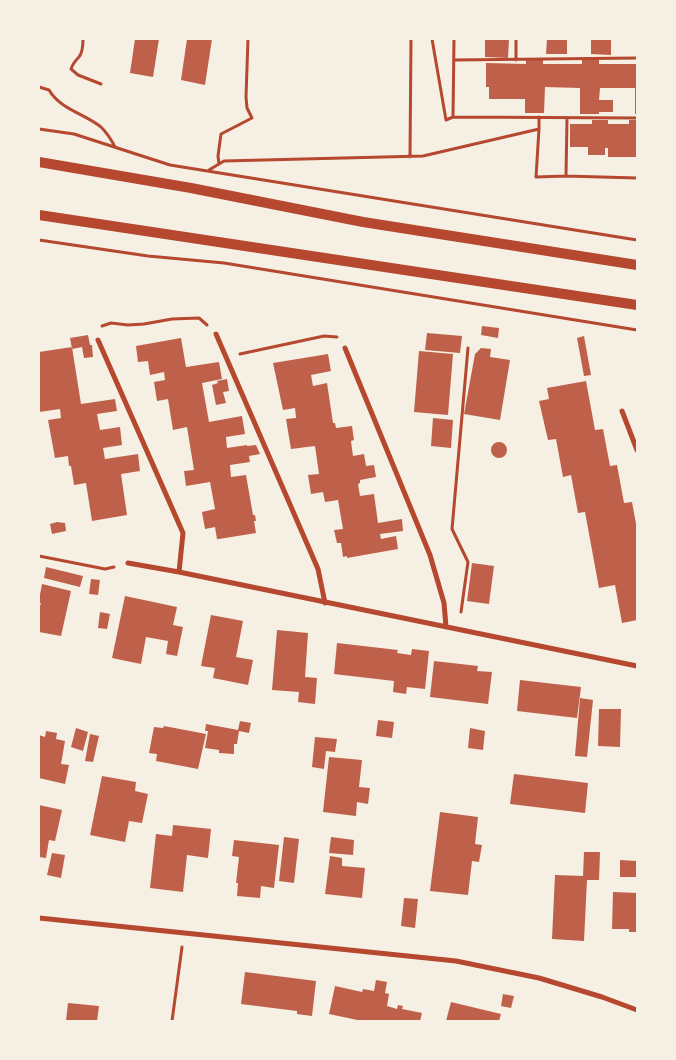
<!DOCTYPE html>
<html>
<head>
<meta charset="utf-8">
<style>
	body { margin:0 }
	#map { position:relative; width:676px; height:1060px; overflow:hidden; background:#f6efe4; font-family:Karla,sans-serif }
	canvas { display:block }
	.frame { position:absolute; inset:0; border:40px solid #f6efe4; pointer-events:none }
</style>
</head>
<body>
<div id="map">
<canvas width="676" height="1060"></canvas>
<div class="frame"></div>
</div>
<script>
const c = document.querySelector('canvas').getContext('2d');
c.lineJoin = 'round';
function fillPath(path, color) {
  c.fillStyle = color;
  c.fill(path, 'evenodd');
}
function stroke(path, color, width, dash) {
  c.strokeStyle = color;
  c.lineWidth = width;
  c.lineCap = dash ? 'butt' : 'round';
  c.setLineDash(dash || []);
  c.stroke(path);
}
const building = new Path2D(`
	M135,39h24l-6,38 -23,-4z
	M187,39h25l-7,46 -24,-5z
	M485,39h24l-1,19 -23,-1z
	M547,39h20v15h-21z
	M591,39h20v16l-20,-1z
	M526,60h17v4h39v-4h17v4h38v50h-2v-26h-35l-1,12h14v12h-14v2h-19v-26l-35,-1 -1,26h-19v-14h-36v-12h-3v-24l40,1z
	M592,120h16v4h21v-4h8v37h-29v-9h-3v7h-17v-8h-18v-23h22z
	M482,326l17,2 -1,10 -17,-3z
	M427,333l35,3 -2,17 -35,-3z
	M88,335l2,10h2l1,12 -9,1 -2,-11 -10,2 -2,-11z
	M584,336l7,39 -7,1 -7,-38z
	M181,338l5,29 33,-5 3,17 -20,4 7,39 33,-6 3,18 -19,3 1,11 20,-3v1l9,-1 4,9 -11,2 1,6 -20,3 1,12 15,-2 7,40h2l1,6h-2l2,12 -37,6h-2l-2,-12 -10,2 -3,-17 13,-3 -5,-27 -24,4 -2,-15 10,-1 -7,-43 -14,3 -5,-31 -11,2 -3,-19 11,-2 -1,-8 -14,3 -2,-14 -10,1 -2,-16z
	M72,347l9,57 34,-5 2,12 -20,3 3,16 20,-3 2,18 -19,3 2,11 33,-5 2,17 -19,3 6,41 -35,6 -6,-38 -12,2 -3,-19h-2l-1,-10 -13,2 -7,-38 13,-2 -1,-9 -21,3v-60z
	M481,348l10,1 -1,8 20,3 -10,60 -36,-6 11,-60z
	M419,351l34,3 -5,61 -34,-3z
	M328,354l3,17 -20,4 2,11 14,-3 6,40h2l1,5 16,-2 2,14 -3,1 2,15 11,-2 2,12 8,-1 2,12 -16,3v3l-2,1 2,12 14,-2 4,29 24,-4 1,12 -23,3 1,5 15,-3 2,13 -51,9v-2l-4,1 -2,-14h-4l-3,-13 9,-1 -5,-29 -13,2 -2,-10 -12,2 -3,-19 11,-1 -4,-28 -24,3 -5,-30 10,-1 -1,-10 -12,2 -10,-47z
	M227,379l2,12 -6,1 3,11 -10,2 -4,-20 6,-2 -1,-2z
	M586,381l9,49 8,-1 7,37 7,-1 7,38 8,-1 5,27v91l-15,3 -7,-38 -16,3 -14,-76 -7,1 -7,-38 -8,2 -7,-38 -8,1 -9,-39 10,-2 -2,-11z
	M433,418l20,2 -2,28 -20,-2z
	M491 450a8 8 0 1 1 16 0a8 8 0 1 1-16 0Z
	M57,522l8,1 1,8 -14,3 -2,-10z
	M472,563l22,3 -5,38 -22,-3z
	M46,567l37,9 -3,11 -36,-9z
	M91,579l9,1 -2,15 -9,-1z
	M42,584l29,7 -10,45 -22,-4v-23l2,-6h-2v-3z
	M125,596l52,11 -4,18 10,2 -6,29 -11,-2 2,-13 -22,-4 -5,27 -29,-6z
	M100,612l10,2 -3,15 -9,-1z
	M211,615l32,6 -7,36 17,3 -5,25 -35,-7 2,-10 -14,-2z
	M277,630l31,3 -3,44 12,1 -2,26 -17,-2 1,-10 -27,-2z
	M337,643l61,7 -1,3 14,2 1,-6 17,2 -4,38 -18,-2 -1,7 -13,-2 1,-11 -60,-7z
	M434,661l44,5 -1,5 15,1 -4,32 -58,-7z
	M520,680l61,7 -4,31 -60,-7z
	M580,698l13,2 -6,57 -12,-1z
	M599,709h22l-1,38 -22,-1z
	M378,720l16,2 -2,16 -16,-2z
	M240,721l11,2 -2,10 -10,-2 -2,13h-3v10l-15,-1v-3l-14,-2 3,-17h-3l1,-7 32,6z
	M164,726l42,8 -8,35 -42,-8 1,-7 -8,-1 5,-26 9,1z
	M76,728l12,4 -5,19 -12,-4z
	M470,728l15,3 -2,19 -15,-2z
	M46,731l11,2 -1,6 9,2 -4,23 8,1 -4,19 -26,-6v-43l6,2z
	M90,734l9,2 -6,26 -8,-1z
	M315,737l22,2 -2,13 -9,-1 -2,18 -12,-2z
	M329,757l33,3 -3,27 11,1 -2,16 -11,-2 -1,14 -33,-4z
	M514,774l74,9 -3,30 -75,-9z
	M102,776l34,6 -1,9 13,3 -6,29 -13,-2 -4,21 -35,-7z
	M39,805l23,5 -7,31 -6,-1 -3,18 -7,-1z
	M440,812l38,5 -3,27 7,1 -3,17 -7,-1 -4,34 -38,-4z
	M173,825l38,4 -3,29 -21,-3 -4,37 -33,-4 6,-54 16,2z
	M284,837l15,2 -5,44 -15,-2z
	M331,837l23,3 -1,15 -24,-2z
	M234,840l45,5 -5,43 -13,-2 -1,12 -23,-2 1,-13h-2l3,-26 -7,-1z
	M584,852h16l-1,28h-12l-3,61 -32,-2 3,-64 28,1z
	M52,853l13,2 -4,23 -14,-3z
	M330,856l12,2v8l23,2 -3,30 -37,-4z
	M620,860l17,1v16h-17z
	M613,892l24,1v39h-8v-3h-17z
	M404,898l14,1 -3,29 -14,-2z
	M245,972l71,9 -4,35 -15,-2v-3l-56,-7z
	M376,980l11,2 -2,11 4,1 -2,12 10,3 1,-4 5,1 -1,3 20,4 -2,8h-58l-33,-7 6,-28 27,6 1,-3 11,2z
	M503,994l11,2 -3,12 -10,-2z
	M451,1002l50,12 -2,7h-53z
	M68,1003l31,3 -2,15h-31z`);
const path = new Path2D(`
	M83,39c0,6 0,13 -4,18 -4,4 -6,6 -8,12l7,6 23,9
	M432,39l14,81 7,-3
	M454,39l-1,78 184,1
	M454,60l183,-2
	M516,60v-21
	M39,87l10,3c11,19 36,24 52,37 6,6 10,12 14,20
	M567,118l-1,58 71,2
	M39,129l35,5 96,31 467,75
	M539,129l-3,48 30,-1
	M410,157l1,-118
	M219,164l-1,-8 3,-22 31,-16 -5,-10 -1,-11 2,-58
	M209,170l15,-9 199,-5 116,-27v-12
	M39,240l109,16 76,7 413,67
	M102,326l9,-3 17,2 16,-1 28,-5 27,-1 8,7
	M240,354l84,-18 13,1
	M39,556l66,13 9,-2
	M461,612l7,-50 -16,-33 16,-181
	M172,1021l10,-74`);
const minor = new Path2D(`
	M216,334l102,235 7,34
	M98,340l85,193 -4,39
	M345,348l85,207 14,48 2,24
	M622,411l15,39
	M128,563l51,9 458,94
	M39,918l417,43 83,17 63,19 35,13`);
const secondary = new Path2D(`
	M39,162l152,26 172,34 274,43
	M39,215l598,90`);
fillPath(building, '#bf614a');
stroke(path, '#b5482f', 3);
stroke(minor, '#b5482f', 5);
stroke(secondary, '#b5482f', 10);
</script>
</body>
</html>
